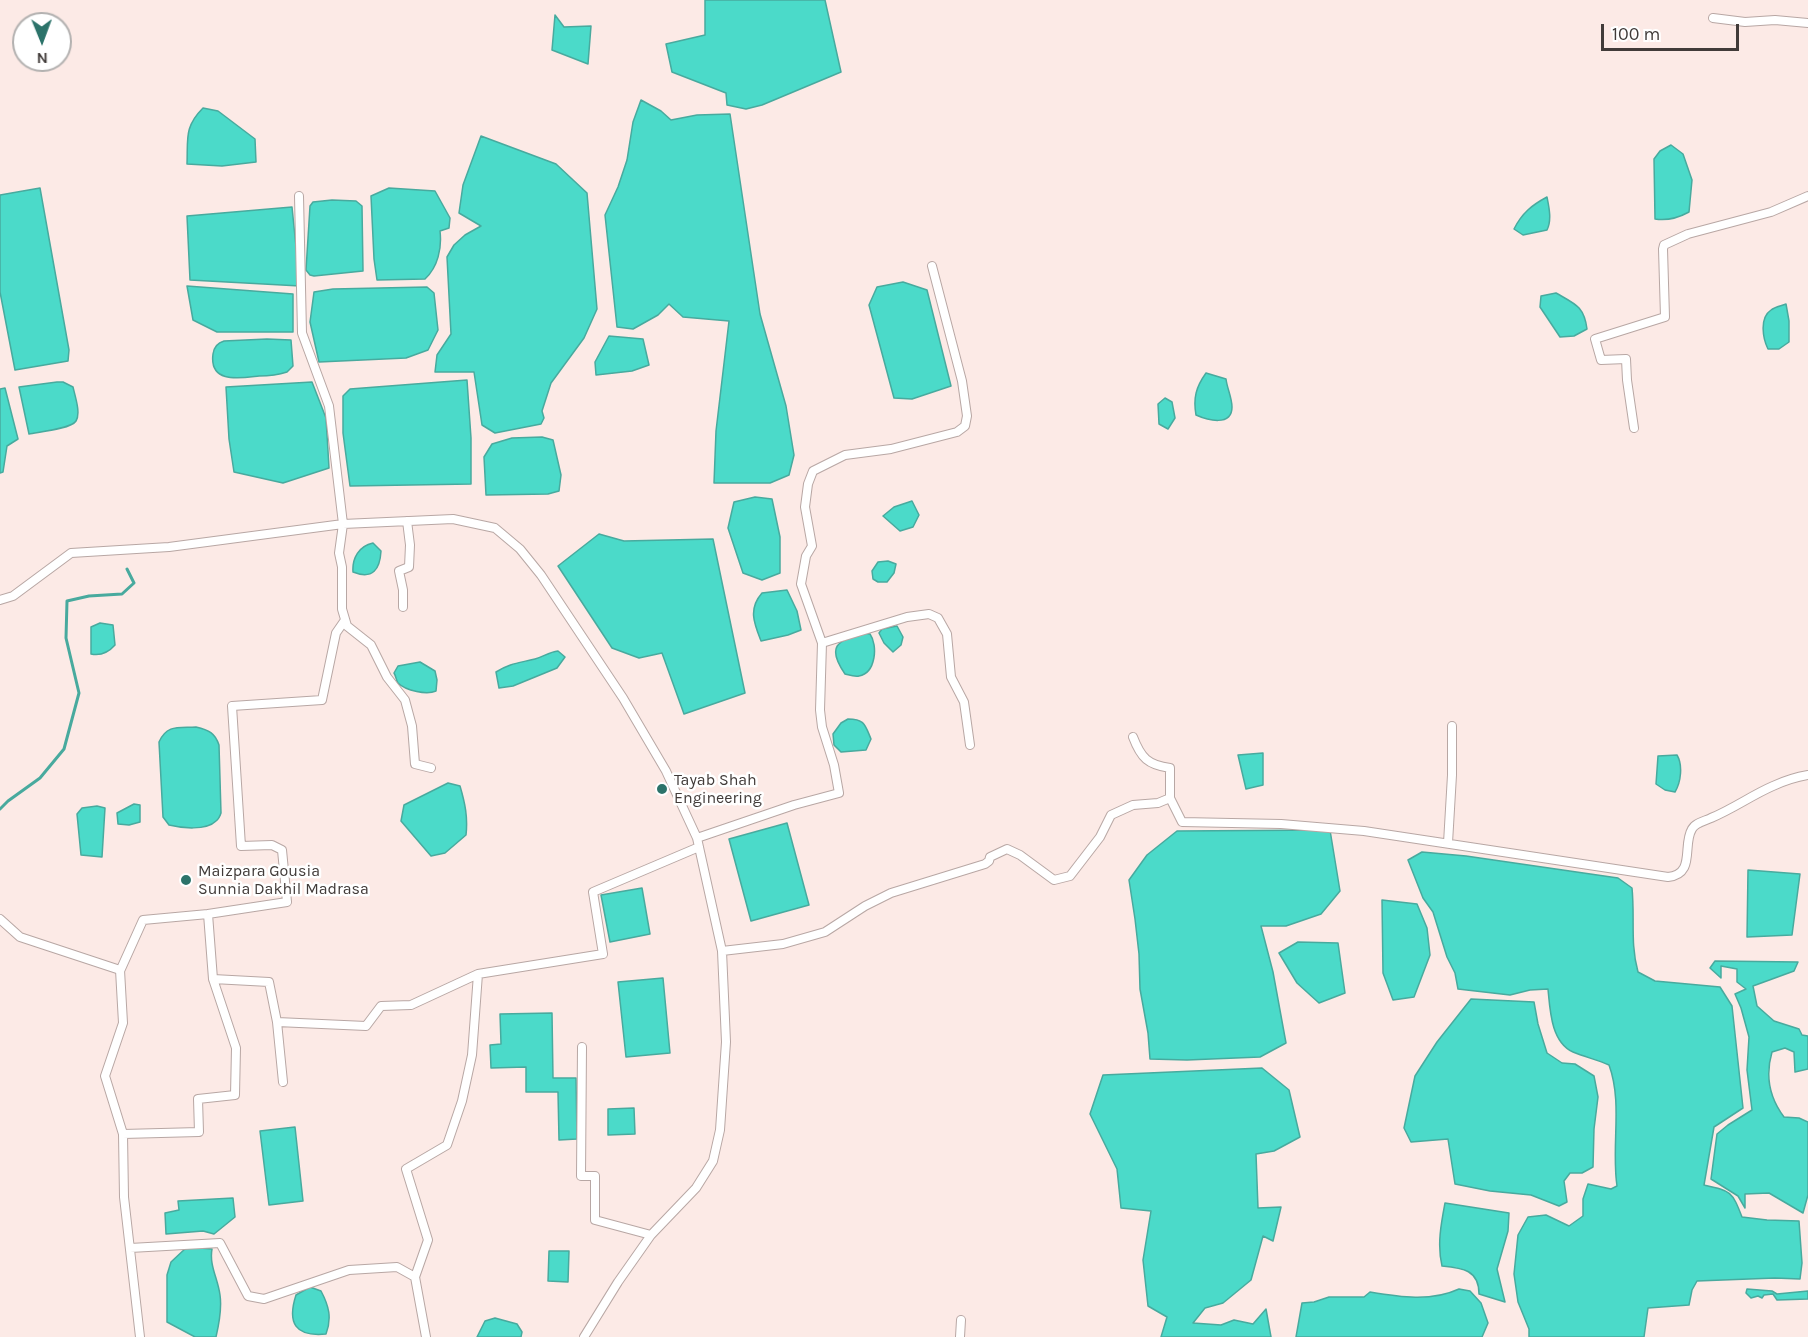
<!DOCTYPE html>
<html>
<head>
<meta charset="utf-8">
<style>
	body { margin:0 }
	#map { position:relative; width:1808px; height:1337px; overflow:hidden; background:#fceae6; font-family:Karla,sans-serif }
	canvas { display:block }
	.north { position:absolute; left:12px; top:12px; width:60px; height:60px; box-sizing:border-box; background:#fff; border:2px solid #b3b1b0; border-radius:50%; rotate:179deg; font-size:16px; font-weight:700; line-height:24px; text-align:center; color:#413b39 }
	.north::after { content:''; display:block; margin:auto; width:21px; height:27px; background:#2c736a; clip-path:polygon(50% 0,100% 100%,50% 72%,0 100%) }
	.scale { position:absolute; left:1601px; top:24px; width:138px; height:27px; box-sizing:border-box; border:3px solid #413b39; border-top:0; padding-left:8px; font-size:18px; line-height:21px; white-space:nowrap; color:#413b39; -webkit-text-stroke:4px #fff; paint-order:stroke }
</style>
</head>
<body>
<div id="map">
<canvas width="1808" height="1337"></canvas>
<div class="north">N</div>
<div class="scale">100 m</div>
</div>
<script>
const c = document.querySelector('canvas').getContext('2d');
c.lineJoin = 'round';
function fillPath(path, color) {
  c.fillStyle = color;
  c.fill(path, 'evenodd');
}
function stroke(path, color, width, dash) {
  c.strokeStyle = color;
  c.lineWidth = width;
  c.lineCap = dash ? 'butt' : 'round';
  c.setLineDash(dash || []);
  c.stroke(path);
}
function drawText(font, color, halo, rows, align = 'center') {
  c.font = font + ' Karla,sans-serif';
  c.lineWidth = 5;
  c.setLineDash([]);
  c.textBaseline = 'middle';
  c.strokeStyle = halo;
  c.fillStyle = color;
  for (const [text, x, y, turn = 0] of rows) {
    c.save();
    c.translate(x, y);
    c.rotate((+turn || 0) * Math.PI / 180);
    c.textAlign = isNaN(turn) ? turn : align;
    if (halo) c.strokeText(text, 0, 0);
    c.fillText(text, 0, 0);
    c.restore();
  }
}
const water = new Path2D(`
	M705,0h120l16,72 -79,33 -16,4 -19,-4 -1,-12 -54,-21 -6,-28 39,-9z
	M555,15l9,12 27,-1 -3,38 -36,-14z
	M641,100l20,11 10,9 26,-5 33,-1 30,200 26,92 8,49 -5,20 -19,8h-56l2,-52 13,-110 -46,-4 -14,-13 -11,11 -25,14 -16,-2 -12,-112 13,-28 9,-27 6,-38z
	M203,108l15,3 37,28 1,23 -34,4 -35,-2c1,-25 -3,-37 16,-56z
	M481,136l75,28 31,29 10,116 -13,29 -33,45 -9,28 2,7 -3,6 -46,9 -13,-8 -8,-53h-39l2,-17 14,-21 -4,-77 7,-12 11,-10 16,-9 -22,-13 4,-28z
	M1671,145l12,9 9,26 -3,32c-11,6 -22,9 -34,7l-1,-60 6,-8z
	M40,188l29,162 -1,11 -53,9 -15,-78v-97z
	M389,188l46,3 15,27 -1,10 -9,3c2,17 -2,36 -15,48l-48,1 -3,-21 -3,-63z
	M1547,197c2,10 5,23 0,33l-24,5 -9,-6c8,-16 18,-24 33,-32z
	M332,200l24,1 6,5 1,65 -49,5 -4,-1 -4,-5 4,-64 3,-4z
	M292,207l8,79 -110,-6 -3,-64z
	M903,282l24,8 24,96 -39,13 -18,-1 -25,-93 8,-18z
	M187,286l106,8v38h-76l-24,-12z
	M427,287l7,6 4,37 -10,20 -22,8 -87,4 -9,-40 4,-30 19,-3z
	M1556,293c19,11 28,13 31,36l-13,7 -14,1 -20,-30 1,-11z
	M1786,304l3,17v21l-10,7h-11c-5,-10 -9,-31 3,-39 4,-3 10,-4 15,-6z
	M609,336l34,3 6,26 -17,6 -36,4 -1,-13z
	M267,339l24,1 2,26 -6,6c-9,3 -19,4 -28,4 -19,2 -50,8 -46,-22 1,-7 4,-11 11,-13z
	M1206,373l20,6c1,9 6,19 6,28 0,20 -25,13 -36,8 -3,-17 0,-28 10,-42z
	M467,380l4,58v46l-121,2 -7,-53v-37l7,-7z
	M57,382h6l10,5c2,9 8,26 3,34 -5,8 -38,11 -47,13l-10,-47z
	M312,382l14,36 3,50 -46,15 -49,-11 -5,-33 -3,-52z
	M5,388l13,51 -11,7 -4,26 -3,1v-84z
	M1165,398l7,4 3,16 -7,11 -9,-5 -1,-20z
	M542,437l11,3 8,35 -2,16 -11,3 -62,1 -2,-38 8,-13 20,-6z
	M755,497l17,2 8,38v36l-18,7 -19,-7 -15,-45 6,-26z
	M912,501l7,14 -6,12 -13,4 -17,-15 11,-9z
	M599,534l25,7 89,-2 32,154 -61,21 -22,-61 -23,5 -27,-10 -54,-82z
	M373,543l8,8c-1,18 -8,29 -28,21 -1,-14 6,-26 20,-29z
	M888,561l8,3 -2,9 -7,9h-9l-5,-3 -1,-8 6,-9z
	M787,590l10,21 4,19 -13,5 -27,6c-7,-18 -13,-32 1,-48z
	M100,623l13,2 2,20c-7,8 -14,11 -24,9v-27z
	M897,626l6,11 -2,8 -8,7 -9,-9 -5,-10 3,-4z
	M864,633l6,1c8,11 6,39 -11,42 -4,1 -10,-1 -14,-2 -19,-28 -8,-33 19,-41z
	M558,651l7,6 -8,11 -44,18 -14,2 -3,-16c14,-9 23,-9 39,-13 8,-2 14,-7 23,-8z
	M420,662l15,9 2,9 -1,11c-9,4 -30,0 -38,-8 -2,-3 -2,-7 -4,-10l4,-7z
	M848,719c17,0 17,6 23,20l-5,11 -25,2 -7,-7 -1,-11 8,-11z
	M196,727c13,3 19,6 23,18l2,68c-1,3 -2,6 -5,8 -10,10 -35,7 -47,4l-6,-8 -4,-75c8,-18 20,-14 37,-15z
	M1263,753v32l-17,4 -8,-34z
	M1677,755c6,10 4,27 -2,37l-10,-2 -9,-6 2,-28z
	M448,783l12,3c5,17 8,31 6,49l-21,18 -14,3 -30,-35 3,-16z
	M134,804l6,1v17l-11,3 -11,-1 -1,-11z
	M97,806l8,2 -3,49 -21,-2 -4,-41 5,-6z
	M787,823l22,82 -58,16 -22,-82z
	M1330,830l10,61 -19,23 -35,12h-25l12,46 13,71 -26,14 -73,3 -37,-1 -2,-26 -8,-44 -1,-35 -4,-35 -6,-39 18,-25 30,-24z
	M1422,852l44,4 152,22 14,10c3,30 -2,55 6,84l17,9 65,6 12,19 11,102 -29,19 -10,58c27,6 28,6 38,32l25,3 32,1 3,42 -2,16 -25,-1 -78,3 -5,9 -3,15 -41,3 -4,29h-115v-8l-11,-27 -4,-28 4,-39 10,-18 18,-2 23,11 14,-10v-17l5,-15 23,5 6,-3c-6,-40 6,-83 -8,-121 -11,-5 -24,-8 -36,-13 -22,-10 -23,-42 -25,-63l-18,1 -20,5 -52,-6 -3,-16 -8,-16 -14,-45 -10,-14 -15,-38z
	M1748,870l52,4 -8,61 -45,2z
	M642,888l8,46 -40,8 -9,-47z
	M1382,900l35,4 10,24 3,27 -16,42 -21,3 -10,-27z
	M1298,942l40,1 7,50 -26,10 -22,-20 -18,-30z
	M1715,961l83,1 -4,9 -41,15 4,20 17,15 25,8 3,6 6,1v33l-13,3 -1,-20 -9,-4 -13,4c-7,24 -3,45 12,65l15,1 9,4v73l-5,18 -34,-20 -24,1v14l-7,-12 -27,-17 6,-45 11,-9 24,-15 -5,-40 2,-33 -8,-29 -6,-14 11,-5 -9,-7v-13l-16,-3v12l-11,-10z
	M663,978l7,75 -44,4 -8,-75z
	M1471,999l63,3 4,22 9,29 15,10 13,1 19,12 4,21 -4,32 -1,38 -11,6h-12l-6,8 3,21 -8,4 -28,-11 -41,-4 -35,-7 -7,-45 -37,3 -7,-14 11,-52 22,-34z
	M552,1013l1,65h23l1,61 -18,1 -1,-48h-32v-25l-35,1 -1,-23 11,-1 -1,-30z
	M1262,1068l27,22 11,47 -26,14 -18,3 2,54 23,-1 -8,34 -10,-5 -12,44 -28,23 -18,5 -12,15 28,2 13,-5 19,4 13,-15 5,28h-110l6,-20 -19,-11 -5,-46 8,-49 -30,-3 -4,-39 -27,-55 13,-39z
	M634,1108l1,26 -27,1v-26z
	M295,1127l8,74 -34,4 -9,-74z
	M233,1198l2,19 -21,17 -11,-3 -37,3 -1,-21 14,-3 -1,-9z
	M1445,1203l64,10 -1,18 -11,38 8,33 -26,-8c0,-24 -16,-26 -37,-28 -5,-21 -1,-42 3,-63z
	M187,1247l25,2c-3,16 6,30 8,46 2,13 -1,29 -4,42h-21l-28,-15v-47l4,-13z
	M549,1251h20l-1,31 -20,-1z
	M310,1287l11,4c8,15 11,27 5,43 -31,3 -39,-11 -30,-39z
	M1459,1289l11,2 11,12 7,20 -6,14h-186l6,-34 12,-1 15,-5h35l6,-5c30,5 61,10 89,-3z
	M1747,1289l25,2 5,3 31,-3v8l-31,1 -4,-6 -9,1 -2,3 -4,-2 -7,2 -5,-5z
	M495,1318l22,6 5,8 -1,5h-44l8,-16z`);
const stream = new Path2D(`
	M0,809l8,-8 32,-23 24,-29 15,-56 -13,-55 1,-37 22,-5 33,-2 12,-11 -7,-14`);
const street = new Path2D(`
	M1713,18l32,4 30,-2 33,3
	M299,196l3,137 27,73 14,118 -4,29 3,14v42l5,17 24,19 16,32 18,23 7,26 3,38 16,4
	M1634,428l-7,-48 -1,-21 -25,1 -6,-21 70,-22 -2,-68 1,-4 24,-11 83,-22 37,-16
	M0,600l13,-4 58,-43 98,-6 174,-23 110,-5 42,9 25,21 21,26 82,123 43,73 31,67 25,113 4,91 -6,88 -7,31 -17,27 -45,47 -33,47 -34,55
	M403,607v-17l-4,-19 10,-4 1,-22 -3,-24
	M345,620l-9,13 -14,67 -90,6 9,140 31,-1 10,5 5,52 -79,12 5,65 56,3 8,40 89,4 15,-20 30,-1 67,-31 125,-20 -10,-62 106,-45
	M822,643l85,-26 22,-3 9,4 9,16 4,43 13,25 6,43
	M1133,737c8,21 15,28 37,31v30l12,24 99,2 83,7 304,46c28,-3 14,-32 24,-48 3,-6 13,-8 19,-11 22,-9 41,-23 62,-32 11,-5 23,-9 35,-11
	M697,838l97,-33 45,-12 -5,-28 -12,-38 -2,-17 2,-67 -21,-59 5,-28 6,-10 -7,-39 3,-23 5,-13 32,-16 46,-6 66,-17 8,-6 2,-10 -5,-35 -30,-115
	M1448,843l4,-68v-49
	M0,919l20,18 100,33 3,53 -18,53 18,58 1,63 16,140
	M722,951l61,-7 42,-12 40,-26 26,-13 94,-29 4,-3 1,-4 17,-8 13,6 34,25 16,-4 30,-39 11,-22 22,-10 25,-2 12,-5
	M120,971l23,-51 65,-6
	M277,1022l6,60
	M582,1047l-1,129h14v44l56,15
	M123,1134l76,-2 -1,-33 37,-4 1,-47 -23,-69
	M130,1248l90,-5 28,53 16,3 85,-29 48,-3 18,10
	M426,1337l-11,-60 13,-37 -22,-71 41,-24 15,-44 10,-46 6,-81
	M960,1337l1,-17`);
const markers = [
	[662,789,6,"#2c736a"],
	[186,880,6,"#2c736a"]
];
const poiNames = [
	["Tayab Shah",674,780],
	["Engineering",674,798],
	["Maizpara Gousia",198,871],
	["Sunnia Dakhil Madrasa",198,889]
];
fillPath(water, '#4bdac9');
stroke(water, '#48aa9e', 1.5);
stroke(stream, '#48aa9e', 3);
stroke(street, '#b8a7a4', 10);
stroke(street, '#fff', 8);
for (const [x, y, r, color] of markers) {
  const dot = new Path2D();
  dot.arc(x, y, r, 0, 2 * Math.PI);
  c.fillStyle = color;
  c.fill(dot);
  stroke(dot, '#fff', 2);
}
drawText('16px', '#413b39', '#fff', poiNames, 'left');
</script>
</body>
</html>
